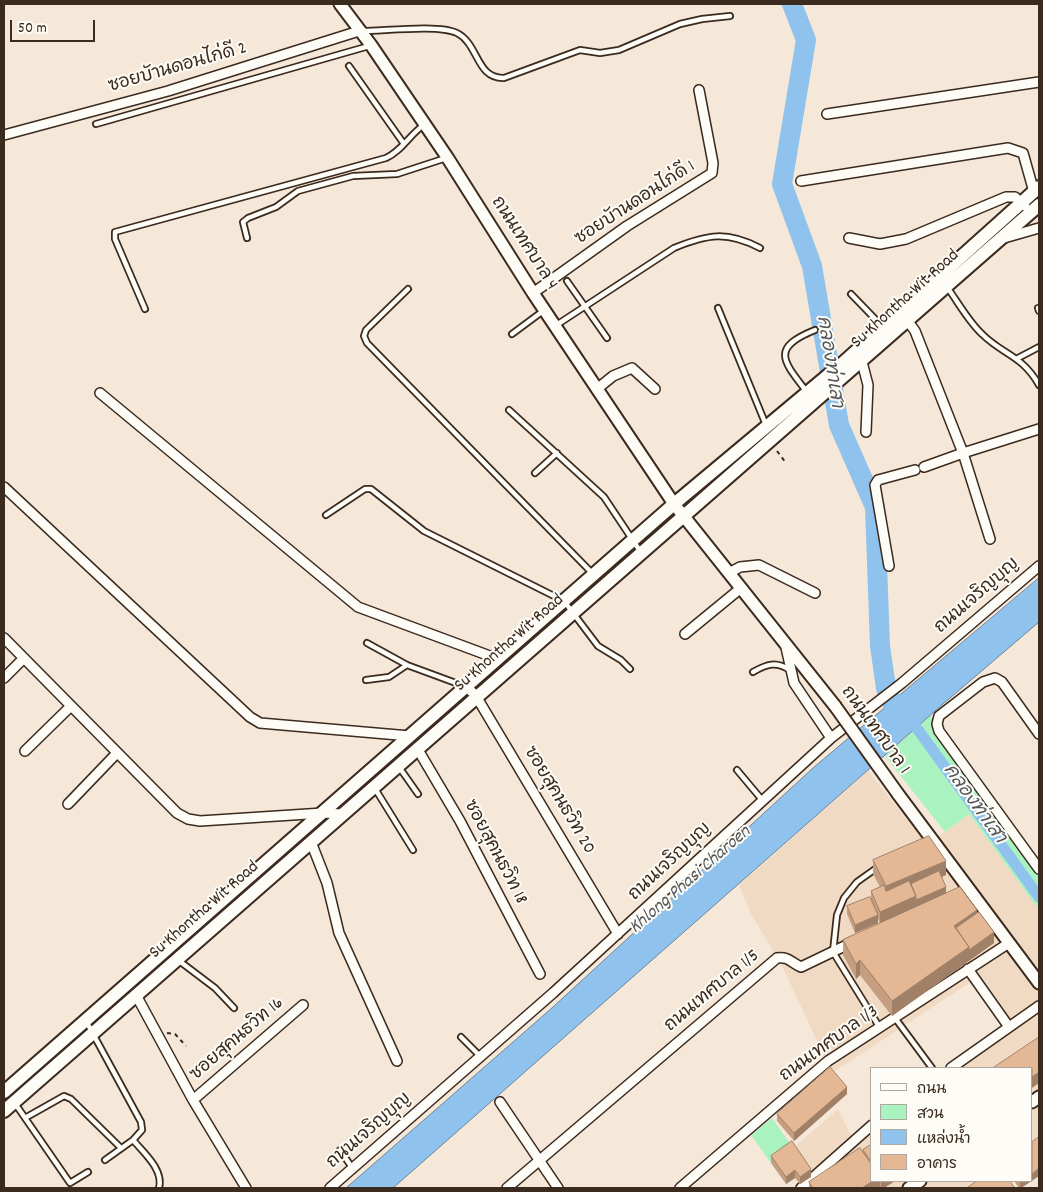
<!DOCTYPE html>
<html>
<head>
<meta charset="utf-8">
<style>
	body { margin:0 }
	#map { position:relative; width:1043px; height:1192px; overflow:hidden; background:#f6e8d9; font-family:Dekko,"Playpen Sans Thai",sans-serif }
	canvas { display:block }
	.frame { position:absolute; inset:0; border:5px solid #3b2a1e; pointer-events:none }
	.legend { position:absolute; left:870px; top:1067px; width:162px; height:115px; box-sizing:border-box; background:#fdfcf7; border:1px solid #afa8a0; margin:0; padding:6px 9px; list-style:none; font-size:15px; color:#3b2a1e }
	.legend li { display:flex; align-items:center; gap:10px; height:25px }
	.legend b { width:25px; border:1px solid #afa8a0 }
	.scale { position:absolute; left:10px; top:20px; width:85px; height:22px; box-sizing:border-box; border:2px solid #3b2a1e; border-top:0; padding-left:6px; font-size:15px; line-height:18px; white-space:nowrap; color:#3b2a1e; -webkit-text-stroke:4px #fdfcf7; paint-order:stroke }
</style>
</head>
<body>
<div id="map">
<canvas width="1043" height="1192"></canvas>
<div class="frame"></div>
<ul class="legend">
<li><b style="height:6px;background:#fdfcf7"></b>ถนน</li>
<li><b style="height:14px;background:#aaf2bf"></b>สวน</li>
<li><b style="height:14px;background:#8fc2ec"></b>แหล่งน้ำ</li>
<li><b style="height:14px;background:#e4b894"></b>อาคาร</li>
</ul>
<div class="scale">50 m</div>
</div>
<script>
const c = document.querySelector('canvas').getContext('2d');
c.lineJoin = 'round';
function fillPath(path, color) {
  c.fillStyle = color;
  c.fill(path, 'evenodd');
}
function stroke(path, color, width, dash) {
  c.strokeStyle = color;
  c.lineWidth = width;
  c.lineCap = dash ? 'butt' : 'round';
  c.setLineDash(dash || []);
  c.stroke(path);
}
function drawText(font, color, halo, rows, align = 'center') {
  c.font = font + ' Dekko,"Playpen Sans Thai",sans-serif';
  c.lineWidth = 4;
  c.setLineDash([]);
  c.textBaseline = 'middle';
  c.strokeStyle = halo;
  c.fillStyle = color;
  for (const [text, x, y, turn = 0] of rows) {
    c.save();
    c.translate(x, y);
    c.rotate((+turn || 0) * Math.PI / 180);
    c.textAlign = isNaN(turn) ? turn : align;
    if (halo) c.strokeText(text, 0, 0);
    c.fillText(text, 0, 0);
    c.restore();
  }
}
const built = new Path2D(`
	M868,771l59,74 42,-31 70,96v229l-7,6v-77h-74l50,-36 -34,-52 -139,91 -6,-4 -46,-99 -32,-54 -12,-29z
	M838,1109l14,28 -40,37 -20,-25z
	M872,1129v52h110l-10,7h-165z`);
const green = new Path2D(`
	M931,715l108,157v38l-70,-96 -24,18 -60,-76z
	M772,1118l21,30 -22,15 -20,-28z`);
const water = new Path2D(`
	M1039,578v44l-96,82 -550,484h-47l207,-181 260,-239z`);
const canal = new Path2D(`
	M908,716l131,181`);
const river = new Path2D(`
	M792,4l14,36 -24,144 30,82 27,159 36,82 5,139 6,42 13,32`);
const path = new Path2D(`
	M777,451l9,12
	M167,1033l8,1 11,12`);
const service = new Path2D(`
	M363,31c21,0 76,-7 94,2 22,11 19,46 47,45l76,-28 20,3 19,-3 61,-26 22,-5 28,-3
	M349,66l55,78
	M96,124l273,-78
	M247,238l-4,-16 5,-4 28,-11 22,-16 55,-15 44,-2 49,-16
	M567,281l40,57
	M947,287c11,15 21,34 35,47 21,21 40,21 57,51
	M408,289l-42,41 -2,6 3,7 226,231
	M851,294l30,31
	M718,308l48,117
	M1038,308l1,3
	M145,309l-30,-70v-7l271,-74c16,-7 24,-24 39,-34
	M555,326l119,-78c34,-14 53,-17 86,0
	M512,334l31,-23
	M1018,358l21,-11
	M807,392c-24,-31 -37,-44 8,-62
	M509,410l95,87 36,54
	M535,473l22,-20
	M326,515l39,-26h6l53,42 140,70 34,45 23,14 9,9
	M367,643l40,22 57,21
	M753,672c14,-8 23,-11 37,-2
	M366,680l23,-3 18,-12
	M399,767l19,27
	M737,770l26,31
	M374,787l39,63
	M878,867l-21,15 -13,16 -7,17 -4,37 47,76
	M178,960l37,28 19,20
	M895,1018l37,50
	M86,1021l55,101 1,8 -9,10 -28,20
	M461,1037l20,20
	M14,1102l56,81 18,-11
	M25,1118l39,-22 7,3 50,49
	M133,1140c11,13 31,30 26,48
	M340,1150l13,19`);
const minor = new Path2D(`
	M827,114l212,-32
	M4,135l164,-44 191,-60
	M801,181l207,-33 15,5 11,39
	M849,238l31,6 26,-5 100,-42h9l10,9
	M1004,238l35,-10
	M533,293l94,-67 85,-53 1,-10 -14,-73
	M904,316l11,15 48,122 76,-24
	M862,362l6,23 -2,47
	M597,389l16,-13 19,-8 23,21
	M100,393l258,214 140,52
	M924,467l39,-14 27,86
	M4,487l246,230 10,6 150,13
	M889,566l-14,-81 3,-5 37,-10
	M729,573l11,-6 19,-2 56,28
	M685,634l56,-46
	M4,638l173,175 11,6 12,2 123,-8 19,1
	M785,643l9,40 37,55
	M4,678l20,-20
	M467,687l9,9 142,238
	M1039,734l-37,-52 -7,-4 -12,4 -44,34 -2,8 2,7 100,138
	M417,748l43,73 80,153
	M25,751l46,-45
	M68,804l49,-51
	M311,842l16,41 12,50 58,128
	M968,969l41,58
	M136,995l57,105 53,88
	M951,1068l88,-62
	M193,1100l110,-95
	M500,1102l58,86
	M330,1188l223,-195 278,-255 71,-55 137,-117
	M507,1188l270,-230c11,-2 15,5 24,9l52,-25
	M680,1188l148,-127 181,-118
	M801,1188l71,-63`);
const tertiary = new Path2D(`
	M340,4l31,41 76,112 86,136 141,211 161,202
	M898,794l141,189
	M1032,1102l7,-5
	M909,1188l11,-7`);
const secondary = new Path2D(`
	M4,1092l670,-588 170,-142 195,-175
	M4,1111l1035,-906`);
const tertiaryBridge = new Path2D(`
	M835,706l63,88`);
const wall = new Path2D(`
	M873,860l73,15 -4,2 4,17 31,19 17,30 -102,73 -32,-41 -4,4 -13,-24v-15l37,-17 -2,-4v4l-23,10 -8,-19v-8l24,-8v-7l9,-4 -7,-13z
	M847,1094l-53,47 -17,-20v-7z
	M872,1144v37h23l-11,7h-75v-6l54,-29v-3z
	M771,1156l40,21 -11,7 -5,-6 -9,6 -15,-21z
	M1039,1176l-18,12h-2l-5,-7h18z`);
const shadedWall = new Path2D(`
	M946,861v14l-60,26v-15z
	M946,887v7l-66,29v-11l36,-16z
	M977,910v15l-18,12 -5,-11z
	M878,915v8l-23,10v-8z
	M994,932v11l-102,73v-15l77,-54z
	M860,960v15l-4,4v-15z
	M1039,1072v11l-7,5v-11z
	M847,1087v7l-53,47v-8z
	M1039,1168v8l-18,12h-1v-6l1,-1h11v-7z
	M811,1169v8l-11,7v-7z
	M795,1170v8l-9,6v-7z
	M873,1181h7v7h-18z
	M881,1181h14l-11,7h-3z`);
const building = new Path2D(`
	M929,836l17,25 -60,25 -13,-26z
	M939,871l7,16 -30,13v-4l-5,-12z
	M909,881l7,15 -36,16 -9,-21 13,-6 2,6z
	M960,887l17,23 -23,16 15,21 -77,54 -32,-41 -4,4 -13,-24z
	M870,897l8,18 -23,10 -8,-19z
	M979,912l15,20 -25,18v-3l-13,-19z
	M1038,1038l1,2v32l-7,5v-9h-39z
	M830,1067l17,20 -53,46 -17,-19z
	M1039,1137v31l-7,6v-32z
	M792,1141l19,28 -11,8 -5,-7 -9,7 -15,-21z
	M872,1144v19l-9,-13z
	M860,1148l12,17v16h1l-11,7h-49l-4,-6z
	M977,1181h33l4,6 -2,1h-45z`);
const streetNames = [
	["ซอยบัานดอนไก่ดี 2",178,69,-16],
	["ซอยบัานดอนไก่ดี 1",636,204,-33],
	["ถนนเทศบาล 4",523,244,57],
	["Su Khontha Wit Road",906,300,-42],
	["ถนนเจริญบุญ",978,597,-41],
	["Su Khontha Wit Road",510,644,-41],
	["ถนนเทศบาล 1",874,731,54],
	["ซอยสุคนธวิท 20",558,801,59],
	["ซอยสุคนธวิท 18",494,853,62],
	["ถนนเจริญบุญ",671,863,-43],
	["Su Khontha Wit Road",205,911,-41],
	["ถนนเทศบาล 1/5",713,992,-40],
	["ซอยสุคนธวิท 16",238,1040,-41],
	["ถนนเทศบาล 1/3",830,1045,-36],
	["ถนนเจริญบุญ",370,1132,-41]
];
const waterNames = [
	["คลองท่าเสา",828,362,81],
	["คลองท่าเสา",973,805,54],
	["Khlong Phasi Charoen",691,881,-41]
];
fillPath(built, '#f1dac4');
fillPath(green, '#aaf2bf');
fillPath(water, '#8fc2ec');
stroke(water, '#6d859a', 1);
stroke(canal, '#8fc2ec', 11);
stroke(river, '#8fc2ec', 20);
stroke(service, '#3b2a1e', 8);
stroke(minor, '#3b2a1e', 12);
stroke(tertiary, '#3b2a1e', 15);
stroke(secondary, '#3b2a1e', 16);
stroke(path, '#3b2a1e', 2, [4, 4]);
stroke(service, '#fdfcf7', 4.5);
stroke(minor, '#fdfcf7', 9);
stroke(tertiary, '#fdfcf7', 11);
stroke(secondary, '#fdfcf7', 12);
stroke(tertiaryBridge, '#3b2a1e', 15, []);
stroke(tertiaryBridge, '#fdfcf7', 11);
fillPath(wall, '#c49e7f');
fillPath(shadedWall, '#a08168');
fillPath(building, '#e4b894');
stroke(building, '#a08168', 1);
drawText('18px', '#3b2a1e', '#fdfcf7', streetNames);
drawText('italic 19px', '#54585c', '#fdfcf7', waterNames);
</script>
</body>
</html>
